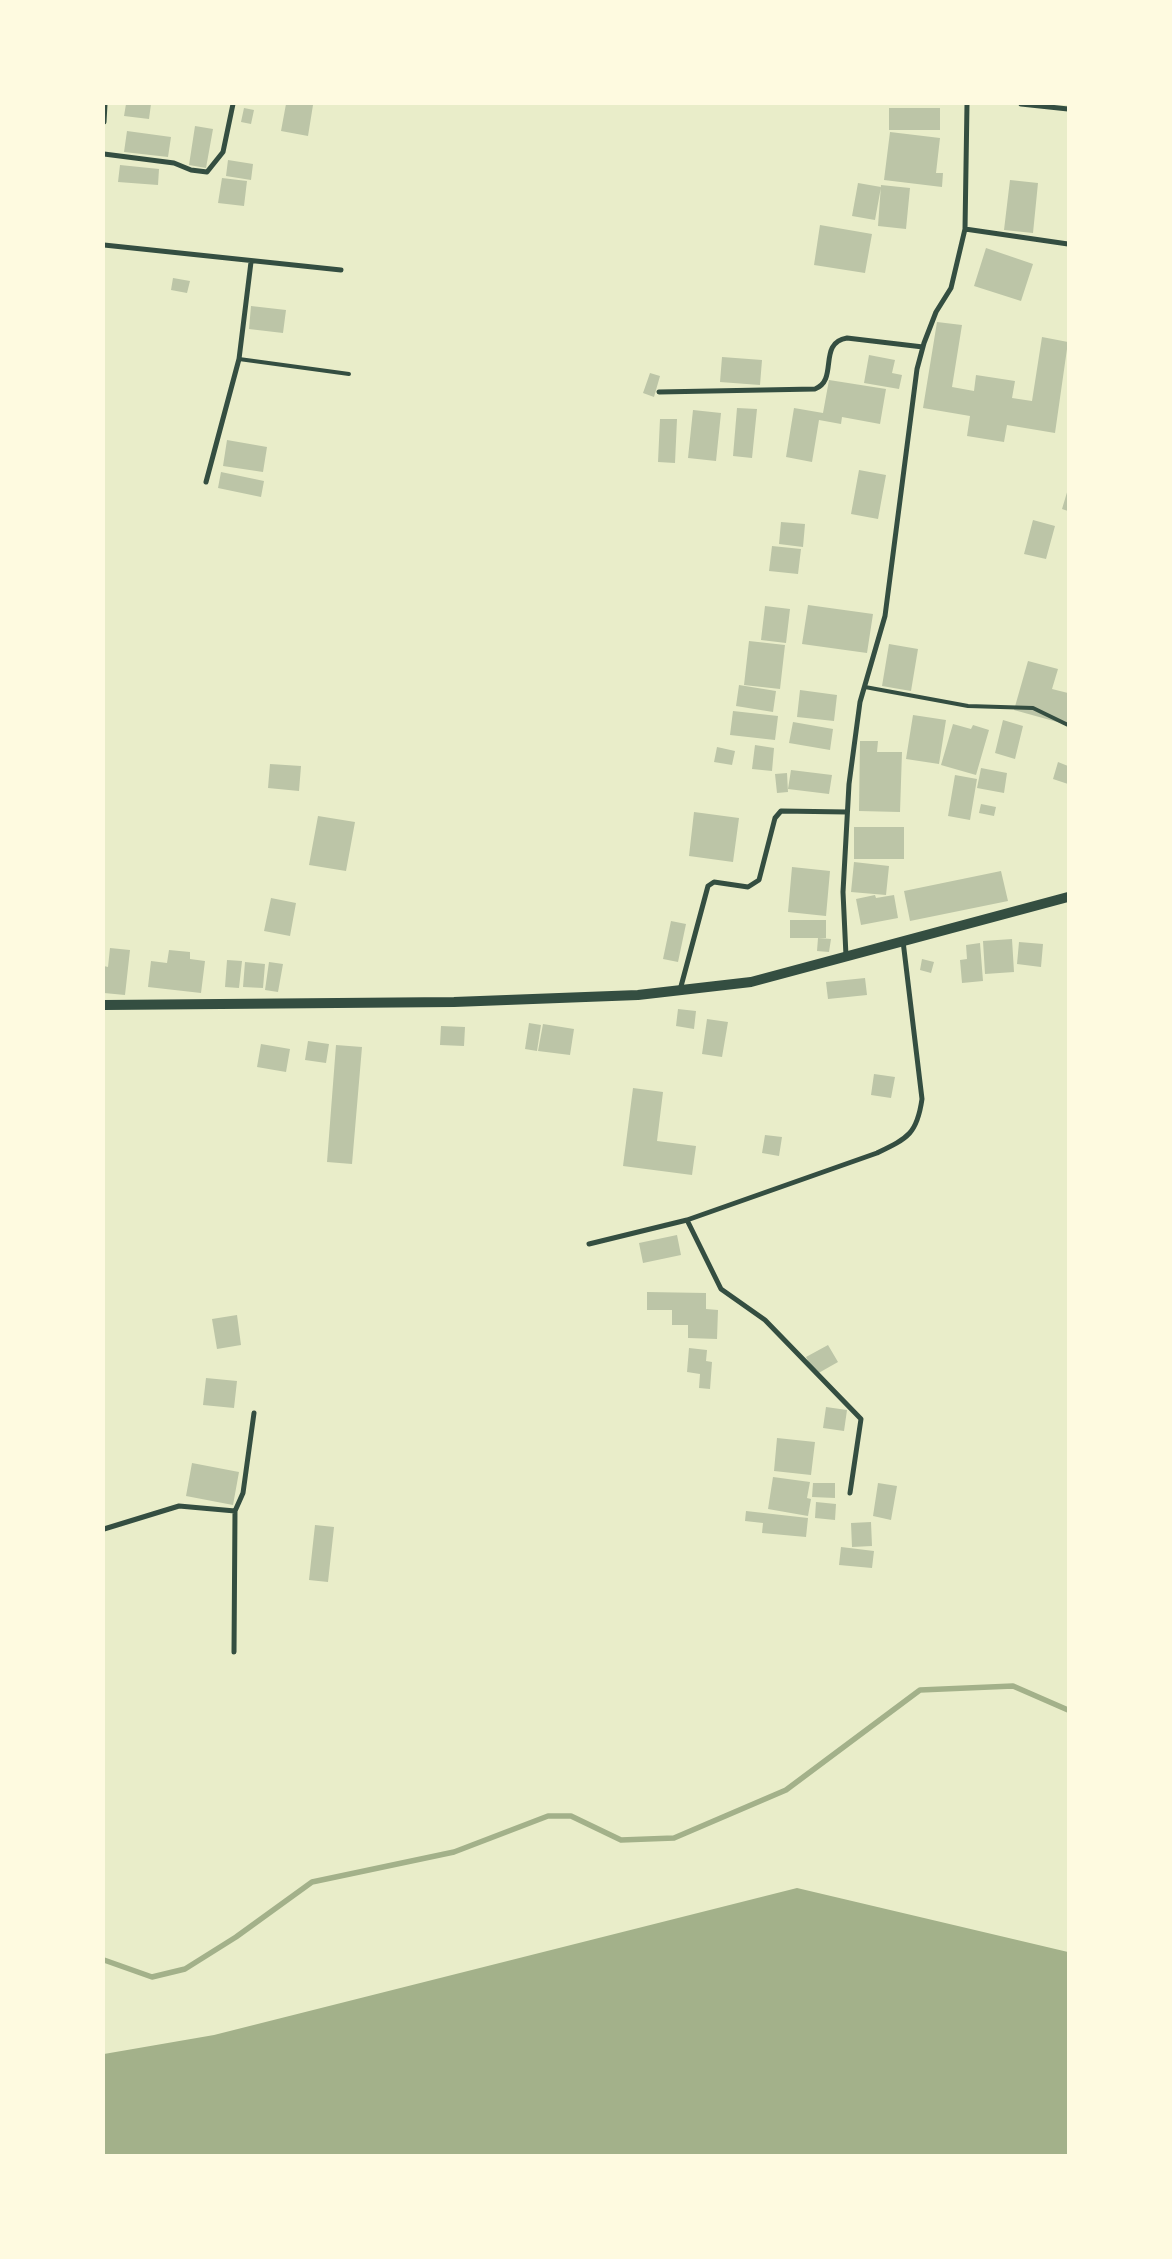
<!DOCTYPE html>
<html>
<head>
<meta charset="utf-8">
<style>
	body { margin:0 }
	#map { position:relative; width:1172px; height:2259px; overflow:hidden; background:#e9edc9; font-family:Karla,sans-serif }
	canvas { display:block }
	.frame { position:absolute; inset:0; border:105px solid #fefae0; pointer-events:none }
</style>
</head>
<body>
<div id="map">
<canvas width="1172" height="2259"></canvas>
<div class="frame"></div>
</div>
<script>
const c = document.querySelector('canvas').getContext('2d');
c.lineJoin = 'round';
function fillPath(path, color) {
  c.fillStyle = color;
  c.fill(path, 'evenodd');
}
function stroke(path, color, width, dash) {
  c.strokeStyle = color;
  c.lineWidth = width;
  c.lineCap = dash ? 'butt' : 'round';
  c.setLineDash(dash || []);
  c.stroke(path);
}
const water = new Path2D(`
	M797,1888l271,64v203h-964v-101l110,-19z`);
const stream = new Path2D(`
	M104,1960l48,17 33,-8 51,-32 76,-55 142,-30 94,-36h23l50,24 53,-2 112,-48 134,-100 93,-4 55,24`);
const building = new Path2D(`
	M126,104h25l-2,15 -25,-3z
	M286,104l27,1 -5,31 -27,-5z
	M244,108l10,2 -3,14 -10,-2z
	M889,108h51v22h-51z
	M195,126l18,3 -7,39 -17,-3z
	M127,131l44,6 -3,20 -44,-5z
	M890,132l50,6 -4,35h7l-1,14 -58,-7z
	M228,160l25,4 -2,16 -25,-4z
	M120,165l39,4 -1,16 -40,-3z
	M222,178l25,3 -3,25 -26,-3z
	M1010,180l28,3 -5,50 -29,-3z
	M858,183l23,4 -6,33 -23,-4z
	M881,185l29,3 -4,41 -28,-3z
	M820,225l52,9 -7,39 -51,-8z
	M986,248l47,16 -12,37 -47,-15z
	M173,278l17,3 -3,12 -16,-3z
	M251,306l35,4 -3,23 -34,-4z
	M937,322l25,3 -10,62 22,4 2,-16 39,6 -3,17 20,3 10,-64 26,5 -13,91 -48,-8 -3,17 -37,-6 3,-20 -47,-8z
	M869,355l26,5 -3,13 10,2 -3,14 -35,-6z
	M722,357l40,3 -2,25 -40,-3z
	M650,373l10,3 -6,21 -11,-4z
	M829,380l57,9 -6,35 -38,-7 -1,7 -22,-4 -7,42 -26,-5 8,-49 29,5z
	M737,408l20,1 -5,49 -19,-2z
	M693,410l28,3 -5,48 -28,-3z
	M660,419h17l-2,44 -17,-1z
	M227,440l40,7 -4,25 -40,-6z
	M859,470l27,5 -8,44 -27,-5z
	M221,472l43,9 -3,16 -43,-9z
	M1068,489v22l-6,-2z
	M1033,520l22,6 -9,33 -22,-5z
	M781,522l24,2 -2,23 -24,-3z
	M772,546l29,3 -3,25 -29,-3z
	M808,605l65,9 -6,39 -65,-9z
	M765,606l25,3 -4,34 -25,-3z
	M749,641l36,4 -5,44 -36,-4z
	M889,644l29,5 -7,42 -29,-5z
	M1028,661l30,8 -6,20 16,4v32l-54,-15z
	M739,685l37,6 -3,21 -37,-6z
	M800,690l37,5 -3,26 -37,-4z
	M733,711l45,5 -3,24 -45,-5z
	M913,715l33,5 -7,44 -33,-5z
	M1003,720l20,6 -8,33 -20,-6z
	M793,722l40,7 -3,21 -41,-7z
	M953,724l18,5 2,-4 16,5 -13,45 -35,-10z
	M860,741h18l-1,11h25l-2,60 -41,-1z
	M755,745l19,3 -2,23 -20,-2z
	M717,747l18,4 -3,14 -18,-3z
	M1058,762l10,4v18l-15,-5z
	M270,764l31,2 -2,25 -31,-3z
	M981,768l26,5 -3,20 -27,-5z
	M791,770l41,5 -3,19 -41,-5z
	M787,773l1,19 -11,1 -2,-19z
	M955,775l22,4 -7,41 -22,-4z
	M981,804l15,3 -2,9 -15,-3z
	M694,812l45,6 -6,44 -44,-6z
	M318,816l37,6 -9,49 -37,-6z
	M854,827h50v32h-50z
	M854,862l35,4 -3,29 -35,-3z
	M792,867l38,4 -4,45 -38,-4z
	M1001,871l7,30 -98,20 -6,-30z
	M875,895l1,3 18,-3 4,23 -37,7 -5,-26z
	M271,898l25,5 -6,33 -26,-5z
	M790,920h36v18h-36z
	M671,921l15,3 -8,38 -15,-3z
	M818,938l13,1 -2,13 -12,-1z
	M1012,939l2,33 -29,2 -2,-33z
	M1019,942l24,2 -2,23 -24,-3z
	M980,943l3,38 -21,2 -2,-23 7,-1 -1,-14z
	M110,948l20,2 -5,45 -21,-2v-27l4,1z
	M169,950l21,2v7l15,2 -4,32 -53,-6 3,-26 16,2z
	M922,959l12,3 -3,11 -11,-3z
	M227,960l15,1 -3,27 -14,-1z
	M245,962l20,2 -2,24 -20,-1z
	M269,962l14,2 -5,28 -13,-2z
	M865,978l2,17 -39,4 -2,-17z
	M678,1009l18,2 -2,18 -18,-3z
	M707,1019l21,3 -6,35 -20,-3z
	M529,1023l12,2 -4,26 -12,-2z
	M543,1024l31,5 -4,26 -32,-4z
	M441,1026l24,1 -1,19 -24,-1z
	M308,1041l21,3 -3,19 -21,-3z
	M261,1044l29,5 -4,23 -29,-5z
	M336,1045l26,2 -10,117 -25,-2z
	M874,1074l21,3 -4,21 -20,-3z
	M633,1088l30,4 -6,49 39,5 -4,29 -69,-9z
	M765,1135l17,2 -3,19 -17,-3z
	M677,1235l4,20 -38,8 -4,-20z
	M647,1292l59,1v16l12,1 -1,29 -29,-1v-13h-16v-15h-25z
	M237,1315l4,30 -24,4 -5,-30z
	M828,1345l10,17 -23,13 -9,-18z
	M689,1348l18,2 -1,11 6,1 -2,27 -11,-1 1,-14 -13,-2z
	M206,1378l31,3 -3,27 -31,-3z
	M826,1407l21,3 -3,21 -21,-3z
	M777,1438l38,4 -4,33 -37,-4z
	M192,1463l47,9 -6,33 -47,-9z
	M773,1477l37,5 -3,16 4,1 -3,17 -40,-7z
	M813,1483h22v15l-23,-1z
	M878,1483l19,3 -6,34 -18,-4z
	M816,1502l20,2 -1,16 -20,-2z
	M746,1511l62,7 -2,19 -44,-4 1,-10 -18,-2z
	M871,1522l1,24 -20,1 -1,-24z
	M315,1525l19,2 -6,55 -19,-2z
	M841,1547l33,4 -2,17 -33,-3z`);
const service = new Path2D(`
	M239,359l110,15
	M865,687l103,19 65,2 35,17`);
const minor = new Path2D(`
	M1021,104l47,5
	M104,122l1,-18
	M104,154l70,9 17,7 16,2 16,-20 10,-48
	M965,229l103,15
	M104,245l237,25
	M659,392l156,-3c24,-9 2,-46 32,-51l76,9
	M206,482l33,-123 12,-97
	M846,956l-3,-64 6,-108 11,-82 25,-86 32,-247 7,-26 12,-31 15,-24 14,-59 2,-125
	M680,990l28,-104 6,-4 34,5 11,-7 16,-62 6,-7 66,1
	M687,1220l34,69 44,31 96,99 -11,74
	M589,1244l98,-24 190,-67c31,-15 40,-19 45,-54l-19,-158
	M104,1529l75,-23 56,5
	M234,1652l1,-141 8,-18 11,-80`);
const secondary = new Path2D(`
	M104,1005l350,-3 184,-7 113,-13 317,-85`);
fillPath(water, '#a3b18a');
stroke(stream, '#a3b18a', 5.5);
fillPath(building, '#bcc5a7');
stroke(service, '#344e41', 4);
stroke(minor, '#344e41', 5);
stroke(secondary, '#344e41', 10);
</script>
</body>
</html>
